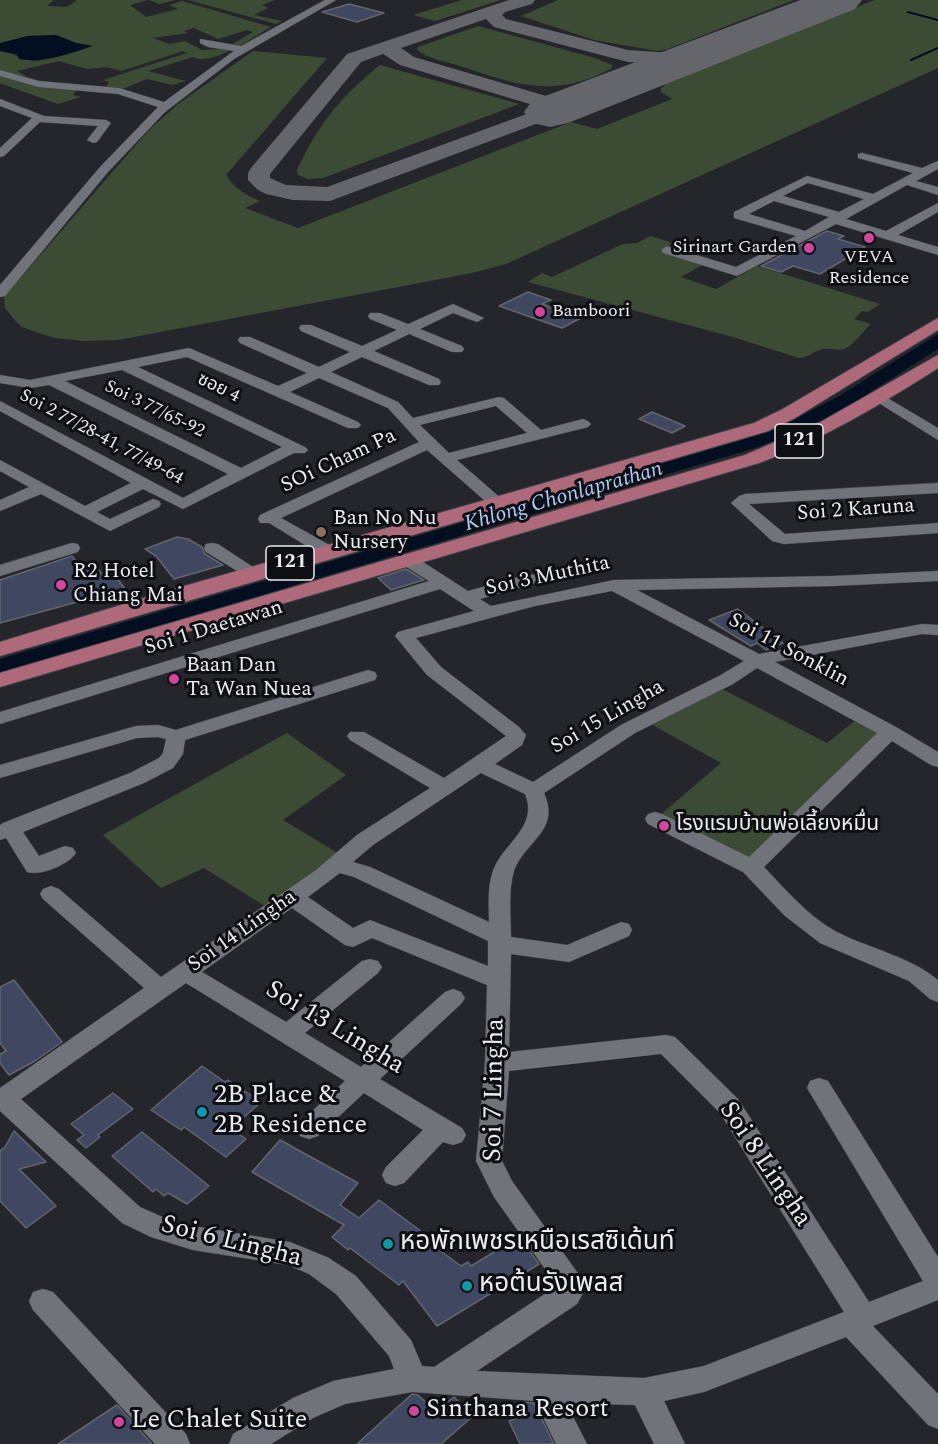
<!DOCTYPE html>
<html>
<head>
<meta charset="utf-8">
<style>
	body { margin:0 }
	canvas { display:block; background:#24262c }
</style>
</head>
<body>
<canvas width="938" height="1444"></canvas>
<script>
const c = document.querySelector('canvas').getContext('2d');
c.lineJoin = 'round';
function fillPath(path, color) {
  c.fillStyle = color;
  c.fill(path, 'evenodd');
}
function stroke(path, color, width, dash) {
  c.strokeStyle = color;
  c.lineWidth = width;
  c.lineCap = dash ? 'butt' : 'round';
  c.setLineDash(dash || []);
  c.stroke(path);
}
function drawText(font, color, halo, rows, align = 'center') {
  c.font = font + ' Spectral,"Noto Sans Thai",serif';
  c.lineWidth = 6;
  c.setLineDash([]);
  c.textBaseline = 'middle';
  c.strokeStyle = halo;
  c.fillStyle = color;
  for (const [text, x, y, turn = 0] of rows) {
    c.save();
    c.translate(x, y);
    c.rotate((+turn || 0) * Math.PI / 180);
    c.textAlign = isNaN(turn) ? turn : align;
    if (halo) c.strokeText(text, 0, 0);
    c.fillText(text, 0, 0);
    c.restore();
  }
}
const green = new Path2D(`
	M0,0h54l-7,6 20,1 10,-7h99l-16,4 -12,-4 -18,5 16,12 32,-8 -9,-4 13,-4 89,26c-18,10 -59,40 -78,30l-45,14 38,10 -14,4 -25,-6 -27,11 -14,-3 3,-5 -6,-2 84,-27 -4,-2 -62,20 -15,-4 -19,2 -28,-8 -42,10 9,5 -9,2 -17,-8v-19c11,2 21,7 32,10 9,2 50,-11 59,-15l-15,-3 -20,-8 -28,1 -28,7zM194,28l24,11 29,-9 6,2 -29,17 -22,1 -17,-9 -16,3 -16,-6 35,-5 -4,-2z
	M188,0h87l-13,5 6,3 -14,7 28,6 -6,3z
	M462,0h39l-66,21 -22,-6z
	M558,0h236l-129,50 -8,1 -63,-11 -73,-24z
	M875,0h63v68l-432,196 -34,9 -354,67 -34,1 -29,-3 -16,-5 -17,-6 -9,-9 -8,-10 -1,-11 143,-165 31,-28 75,-53 74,7 -101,117c9,14 20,20 34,26l-15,7 53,20 273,-106 26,7 75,-30 -11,-7v-4l12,-9z
	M478,26l117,32 17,7v3c-57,31 -95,17 -152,-2 -13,-4 -32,-7 -43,-16l1,-3z
	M380,65l139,39 -196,74 -15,1 -10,-4 -1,-5c17,-37 38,-67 69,-93 5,-4 9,-9 14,-12z
	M0,74l78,14 -5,7 8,2 -23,7 -58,-21z
	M651,236l22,7 -13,7 44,14 -23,13 35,12 41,-23 123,38 -12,8 -6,-1 -8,8 17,5c-7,6 -19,23 -27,25 -7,2 -16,-2 -24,1 -9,2 -9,7 -21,8l-66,-21 -205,-55 14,-9 10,4 71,-33 14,-1z
	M722,689l105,54 29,-23 25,12 -133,129 -89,-45 62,-53 -72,-40z
	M287,733l59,42 -63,45 58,35 -73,53 -64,-40 -43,20 -58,-53z`);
const water = new Path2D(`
	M56,35l20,8 17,3c-24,8 -50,17 -74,13l-2,-5 -17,-3v-8l28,-7z
	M938,334v15l-83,53 -54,29 -46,17 -755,225v-14l742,-219 44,-16 53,-28z`);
const stream = new Path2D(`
	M908,12l30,8
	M911,60l27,-12`);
const taxiway = new Path2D(`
	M509,0h26l-3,4 -27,8 -3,3 4,4 122,31 44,3 33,-7 7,2 2,4 -2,4 -40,9 -44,-3 -134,-35 -8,-8 -85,29 13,9 156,46 3,4 -3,4 -10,1 -3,4 -227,85 -37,-1 -27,-6 -8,-4 -10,-10v-7l3,-5 96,-114zM383,54l17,11 143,43 -216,79 -41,-2 -16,-7v-4l91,-112z`);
const runway = new Path2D(`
	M800,0h62l-7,9 -287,114 -18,4 -18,-4 -8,-11 8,-11z`);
const building = new Path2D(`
	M349,4l35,9 -27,9 -35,-10z
	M827,231l17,5 -6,3 27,8 -45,27 -27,-8 -12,6 -20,-6z
	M528,292l23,8 -9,4 39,14 -19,10 -63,-22z
	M652,412l33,14 -13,7 -33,-14z
	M177,537l11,2 14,8 3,7 18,11 -49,14 -18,-23 -11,-7z
	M72,556l9,13 14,-4 10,13 10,-3 10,14 -125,34v-43z
	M406,569l18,11 -33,10 -13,-12z
	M738,609l45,34 -17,7 -9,-7 -6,3 -42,-26z
	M14,980l48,62 -27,19 -26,14 -9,-12v-9l6,-3 -6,-8v-56z
	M202,1066l23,16 3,-2 33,22 -30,27 15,10 -20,18 -42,-30 -3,3 -30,-20z
	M113,1093l20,16 -35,26 2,2 -14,11 -9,-8 7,-5 -13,-11z
	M14,1131l32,31 -27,7 37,37 -30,22 -26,-27v-50l5,-4z
	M142,1132l67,54 -22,18 -19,-11 -4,3 -8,-7 -3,3 -41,-36z
	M280,1140l78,43 -18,22 19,13 20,-18 58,43 -3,3 27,20 7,-4 3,4 48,-29 20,27 -102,62 -34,-45 -4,4 -49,-37 -2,2 -16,-13 12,-12 -92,-53z
	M412,1394l6,1 17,16 19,-14 19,19 -32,28h-84z
	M523,1402l11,1 20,41h-34l-11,-23 8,-3 -5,-11z
	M117,1405l35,39h-94z`);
const minor = new Path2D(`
	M325,0h11l-102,59 -69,53 -57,60 -103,124 -5,1v-12l100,-118 58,-60 -40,-13 -80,-7 -38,-11v-6l39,11 80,7 45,14 70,-51 -26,-4 -8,-4v-4l41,7z
	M0,99l44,17 62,4 5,3 -14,19 -4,1 -6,-3 11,-14 -58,-4 -36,34 -4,1v-9l32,-30 -32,-12z
	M862,153l60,15 16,-7v8l-22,12 22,6v8l-31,-10 -61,34 40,12 52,-28v9l-40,23 40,12v8l-102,-31 -99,52 -74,-23 -2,-3 6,-4 69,21 60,-31 -62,-18v-6l73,-36 66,18 40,-21 -55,-15v-4zM808,183l56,16 -25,13 -56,-16zM774,201l55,16 -24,14 -56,-17z
	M453,304l31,14 -7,4 -24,-9 -33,16 42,17 2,3 -2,3h-10l-43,-18 -35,17 65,28 2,3 -2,3h-10l-67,-28 -31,15 67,30 15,16 86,-21 5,1 37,32 42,-11 5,2 3,3 -3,3 -131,33 47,41 2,3 -2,3h-12l-65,-57 -146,68 54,30 3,4 -3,4h-12l-54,-33h-9l-2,-4 2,-4 159,-73 -31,-34 -69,-30 -29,14 68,30 3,3 -3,3h-10l-161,-71 -49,10 167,80 3,3 -3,3h-11l-111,56 -40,-20 -46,23 13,7 43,-20 6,2 2,3 -2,3 -49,24 -69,-37 -41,17v-11l29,-13 -29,-16v-11l85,46 46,-23 -131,-72v-10l183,97 45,-24 -179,-89 -19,3 -30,-5v-8l30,5 159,-32 89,38 29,-13 -67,-30 -2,-3 2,-3h10l69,30 31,-15 -49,-21 -2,-3 2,-3h10l51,21 35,-16 -27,-11 -2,-3 2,-3h10l28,11zM122,370l160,77 -41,21 -176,-87zM496,406l31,27 -78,20 -29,-28z
	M879,393l59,35v12l-64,-40 -2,-3 2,-3z
	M938,483v10l-189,11 36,30 153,-11v10l-154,11 -12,-3 -41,-38 8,-7 6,-2z
	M72,543l6,1 2,4 -2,4 -78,24v-11z
	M212,543l6,1 44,29 -3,4h-12l-41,-25 -2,-4 2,-4z
	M406,554l6,1 56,36 61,-17 6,1 3,4 -3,4 -55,16 11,7 123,-26 219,-4 105,-5v10l-105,5 -196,4 122,64 163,-30 16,1v10l-16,-1 -147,28 121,65 42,25v15l-7,-2 -39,-24 -128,126c22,23 45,50 73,65 33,17 72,24 101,48v22l-8,-3 -21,-18 -89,-38 -35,-27 -42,-44 -95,-48 -3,-5 3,-5 7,-2 7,2 87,43 128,-124 -120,-65 -24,16 -98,49 -91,60c17,38 -19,48 -30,78 -6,20 -3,46 -3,66l56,8 54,-23 8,2 3,6 -3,6 -60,26 -58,-8 -2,98 157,-17 9,2 63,62 131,203 54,-21 -116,-193 3,-7 9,-3 9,3 110,176v43l-65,26 65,68v35l-10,-4 -82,-88 -142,55 -40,9 21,43h-31l-19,-39 -69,-2 21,41h-31l-21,-43 -123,-9 -67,12 -32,14 -42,26h-42l4,-10 60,-36 40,-17 61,-12 -5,-13 -53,-62 -27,-20 -21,-9 -95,-15 -42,-13 -29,-14 -122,-112v-23l144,-100 -101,-89 -3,-5 3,-5 8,-3 8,3 102,88 155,-107 41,-35 73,-47 -80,-48 -3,-4 3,-4h14l80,46 62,-42 -79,-61 -32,-39 3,-4 76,-21 -34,-22 -440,135v-12l429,-131 -29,-18 -3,-4 3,-4zM612,591l132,70 -25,15 -98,49 -88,57 -38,-18 27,-19 4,-10 -7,-8 -78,-60 -25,-29 119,-32zM481,773l44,21c14,33 -22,49 -32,77 -6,16 -4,35 -4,51l-119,-55 -17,-5 20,-17zM340,873l14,4 134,64v25l-118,-46 -17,8 -45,-31zM292,908l53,37 8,2 19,-9 115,47 -2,78 -9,98 18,36 63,89 -123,81 -12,-1 -11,-26 -55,-64 -27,-18 -39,-16 -97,-16 -26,-7 -27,-12 -119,-108 165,-116 159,98 -45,41 -4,7 4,7 9,3 9,-3 46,-43 59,37 -37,37 -4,8 4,8 9,3 9,-3 39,-41 10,3 9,-3 4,-7 -4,-7 -82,-49 81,-75 4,-6 -4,-6 -8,-3 -8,3 -84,75 -56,-34 73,-60 4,-6 -4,-6 -8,-2 -8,2 -76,61 -84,-50zM661,1054l59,59 124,199 -140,54 -60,12 -167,-7 100,-67 10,-18 -75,-105 -10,-20 7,-90z
	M368,670l7,2 2,4 -2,4 -190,60 -2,14 -10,14 -29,15 -121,49 16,24 26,-10 8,2 3,5c-8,12 -35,23 -49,19l-21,-34 -6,2v-15l3,-2 127,-50 29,-15 4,-5 3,-14 -8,-2 -21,1 -137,40v-13l136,-39 22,-1 18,5 6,-2z
	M43,1289l10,3 133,142 4,10h-35l-122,-134 -4,-9 4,-9z`);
const major = new Path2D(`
	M938,318v12l-143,88 -27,13 -768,225v-14l160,-49 594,-170 27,-13z
	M938,355v13c-58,37 -115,71 -179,95l-759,224v-14l745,-218 74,-32z`);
const markers = [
	[869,238,6,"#d1479c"],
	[809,248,6,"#d1479c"],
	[540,312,6,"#d1479c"],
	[321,532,6,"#8d6e63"],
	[61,585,6,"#d1479c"],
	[174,679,6,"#d1479c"],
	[664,826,6,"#d1479c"],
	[202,1112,6,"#0f9aa8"],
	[388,1244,6,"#0f9aa8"],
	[467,1286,6,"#0f9aa8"],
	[414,1411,6,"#d1479c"],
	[119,1422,6,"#d1479c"]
];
const farPoinames = [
	["Sirinart Garden",797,248],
	["VEVA",869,258,"center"],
	["Residence",869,279,"center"],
	["Bamboori",552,312,"left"]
];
const farStreetnames = [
	["ซอย 4",218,389,26],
	["Soi 3 77/65-92",154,410,26],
	["Soi 2 77/28-41, 77/49-64",101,438,28]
];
const shields = [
	[799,441,48],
	[290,563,48]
];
const shieldNames = [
	["121",799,441],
	["121",290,563]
];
const streetNames = [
	["SOi Cham Pa",339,462,-25],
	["Soi 2 Karuna",856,511,-4],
	["Soi 3 Muthita",548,577,-12],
	["Soi 1 Daetawan",214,629,-17],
	["Soi 11 Sonklin",788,651,28],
	["Soi 15 Lingha",608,718,-30],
	["Soi 14 Lingha",243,932,-35]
];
const poiNames = [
	["Ban No Nu",333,520],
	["Nursery",333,544],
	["R2 Hotel",73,573],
	["Chiang Mai",73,597],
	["Baan Dan",186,667],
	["Ta Wan Nuea",186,691],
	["โรงแรมบ้านพ่อเลี้ยงหมื่น",676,826]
];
const waterNames = [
	["Khlong Chonlaprathan",564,498,-16]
];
const nearStreetnames = [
	["Soi 13 Lingha",334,1029,31],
	["Soi 7 Lingha",496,1090,-89],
	["Soi 8 Lingha",764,1165,56],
	["Soi 6 Lingha",231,1243,14]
];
const nearPoinames = [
	["2B Place &",214,1097],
	["2B Residence",214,1127],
	["หอพักเพชรเหนือเรสซิเด้นท์",400,1244],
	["หอต้นรังเพลส",479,1286],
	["Sinthana Resort",426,1411],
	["Le Chalet Suite",131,1422]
];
fillPath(green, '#3c4b34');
fillPath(water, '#030f21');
stroke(stream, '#030f21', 2);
fillPath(taxiway, '#64666c');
fillPath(runway, '#64666c');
fillPath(building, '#404861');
stroke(building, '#62656c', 1.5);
stroke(minor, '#424449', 1);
stroke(major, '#424449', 2);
fillPath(minor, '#71737a');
fillPath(major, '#ae6a7a');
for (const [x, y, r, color] of markers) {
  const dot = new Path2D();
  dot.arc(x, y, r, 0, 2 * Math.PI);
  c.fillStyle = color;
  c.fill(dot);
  stroke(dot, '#0e0f12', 2);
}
drawText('18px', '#eaecf0', '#0e0f12', farPoinames, 'right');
drawText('18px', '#eaecf0', '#0e0f12', farStreetnames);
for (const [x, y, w] of shields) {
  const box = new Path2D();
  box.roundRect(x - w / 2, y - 17, w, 34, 4.5);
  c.fillStyle = '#0e0f12';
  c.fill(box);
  stroke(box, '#eaecf0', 1.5);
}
drawText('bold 20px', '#eaecf0', null, shieldNames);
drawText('21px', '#eaecf0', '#0e0f12', streetNames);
drawText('21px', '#eaecf0', '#0e0f12', poiNames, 'left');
drawText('italic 22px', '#abccfa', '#0e0f12', waterNames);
drawText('26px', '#eaecf0', '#0e0f12', nearStreetnames);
drawText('26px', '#eaecf0', '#0e0f12', nearPoinames, 'left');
</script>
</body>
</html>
